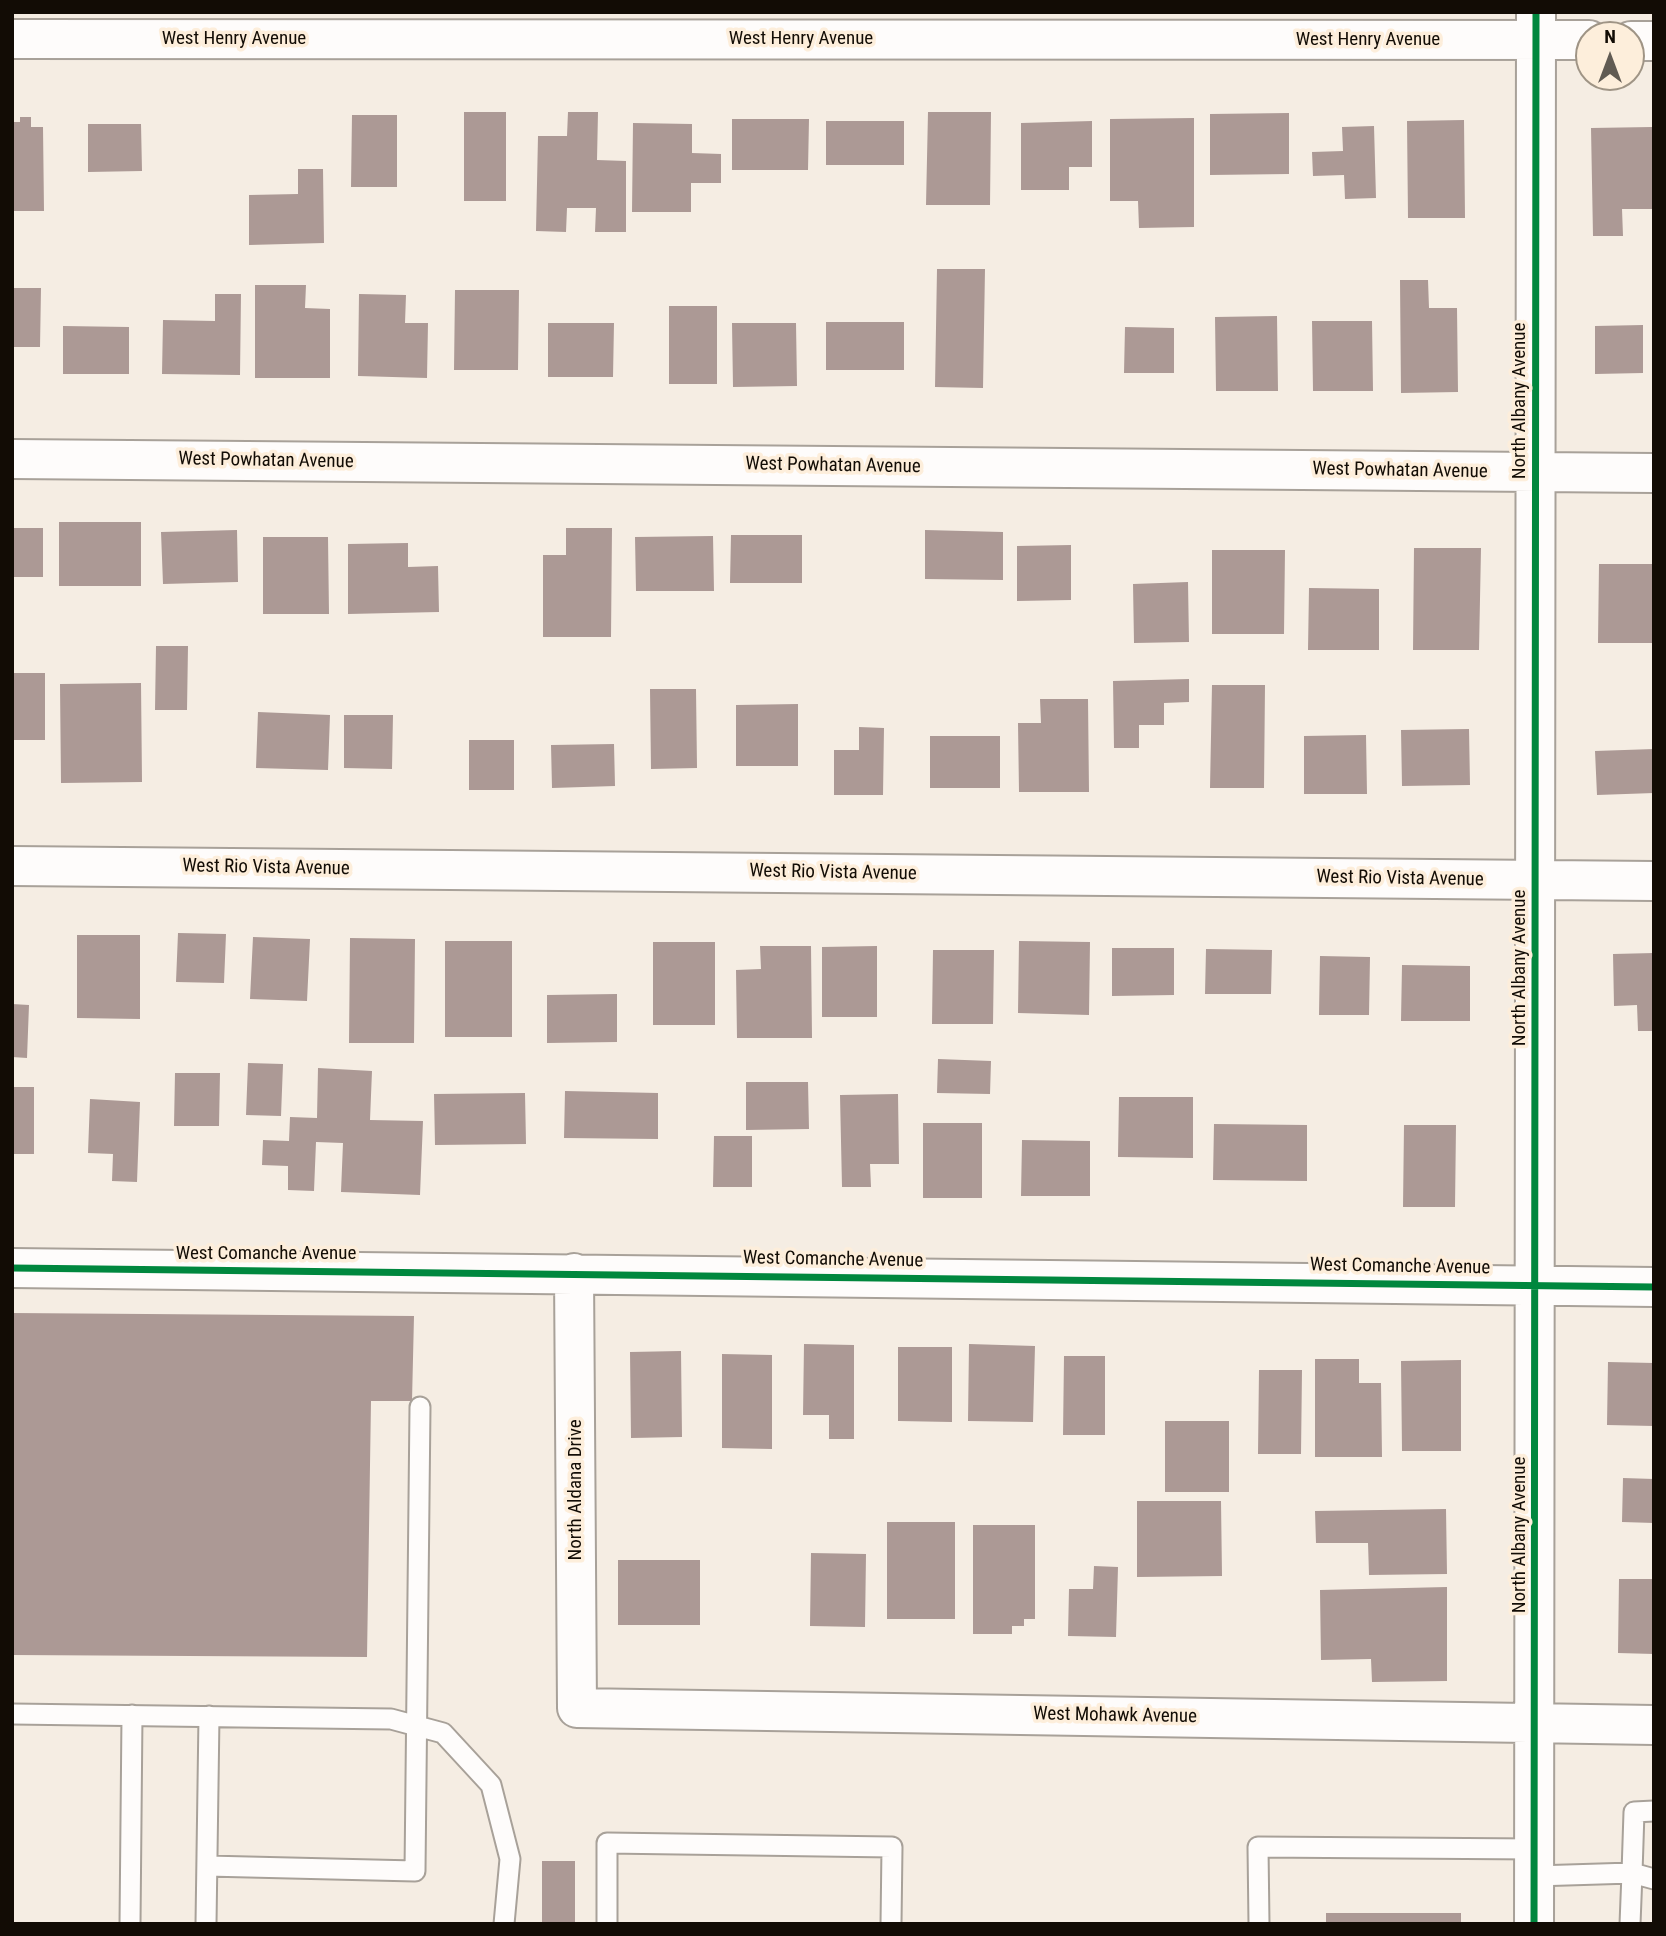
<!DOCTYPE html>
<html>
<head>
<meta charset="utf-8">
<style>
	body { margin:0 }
	#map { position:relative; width:1666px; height:1936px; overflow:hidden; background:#f5ede3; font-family:"Roboto Condensed",sans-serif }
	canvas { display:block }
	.frame { position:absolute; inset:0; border:14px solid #120c05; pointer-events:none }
	.north { position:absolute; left:1575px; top:21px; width:70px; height:70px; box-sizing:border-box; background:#fdeedb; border:2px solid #9f9485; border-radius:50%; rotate:0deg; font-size:19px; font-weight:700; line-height:28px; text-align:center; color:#120c05 }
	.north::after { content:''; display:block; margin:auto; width:24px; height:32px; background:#615b53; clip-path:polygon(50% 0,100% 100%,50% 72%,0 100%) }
</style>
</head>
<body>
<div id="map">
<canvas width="1666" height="1936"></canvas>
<div class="frame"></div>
<div class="north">N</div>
</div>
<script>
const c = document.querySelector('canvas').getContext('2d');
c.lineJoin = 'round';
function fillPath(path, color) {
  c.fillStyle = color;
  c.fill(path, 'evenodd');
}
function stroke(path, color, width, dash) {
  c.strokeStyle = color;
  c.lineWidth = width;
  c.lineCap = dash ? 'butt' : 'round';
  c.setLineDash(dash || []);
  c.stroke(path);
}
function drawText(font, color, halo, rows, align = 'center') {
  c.font = font + ' "Roboto Condensed",sans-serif';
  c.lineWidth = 7;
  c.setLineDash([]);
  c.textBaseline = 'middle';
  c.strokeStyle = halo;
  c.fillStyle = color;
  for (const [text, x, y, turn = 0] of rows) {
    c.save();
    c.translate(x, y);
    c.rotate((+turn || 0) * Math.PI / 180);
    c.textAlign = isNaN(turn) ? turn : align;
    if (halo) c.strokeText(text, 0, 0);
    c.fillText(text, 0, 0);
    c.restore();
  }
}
const building = new Path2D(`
	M464,112h42v89h-42z
	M568,112h30l-1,48 29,1v71h-31l1,-24h-29l-1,24 -30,-1 2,-95h29z
	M928,112h63l-1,93h-64z
	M1289,113v61l-79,1v-61z
	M352,115h45v72h-46z
	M20,117h11v10h12l1,84h-32v-89h8z
	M1194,118v109l-55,1 -1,-27h-28v-82z
	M732,119h77l-1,51h-76z
	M1464,120l1,98h-57l-1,-97z
	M826,121h78v44h-78z
	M1092,121v46h-23v23h-48v-67z
	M633,123l59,1v29l29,1v29h-30v29h-59z
	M88,124h53l1,47 -54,1z
	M1374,126l2,72 -31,1 -1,-24 -31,1 -1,-24 31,-1 -1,-24z
	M1652,127l1,82h-31l1,27h-30l-2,-108z
	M298,169h25l1,74 -75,2v-50l49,-1z
	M937,269h48l-2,119 -48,-1z
	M1400,280h28l1,28h28l1,84 -57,1z
	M255,285h51l-1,23 25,1v69h-75z
	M12,288h29l-1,59h-28z
	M455,290h64l-1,80h-64z
	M215,294h26l-1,81 -78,-1 1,-54 52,1z
	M359,294l47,1 -1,28h23l-1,55 -69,-2z
	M669,306h48v78h-48z
	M1277,316l1,75h-62l-1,-74z
	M1312,321h60l1,70h-60z
	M826,322h78v48h-78z
	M548,323h66l-1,54h-65z
	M732,323h64l1,63 -64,1z
	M1643,325v48l-48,1v-48z
	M63,326l66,1v47h-66z
	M1125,327l49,1v45h-50z
	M59,522h82v64h-82z
	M12,528h31v49h-31z
	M566,528h46l-1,109h-68v-82h23z
	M237,530l1,52 -75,2 -2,-52z
	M925,530l78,2v48l-78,-1z
	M731,535h71v48h-72z
	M713,536l1,55h-78l-1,-54z
	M263,537h65l1,77h-66z
	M408,543v24l30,-1 1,46 -91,2v-70z
	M1071,545v55l-54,1v-55z
	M1414,548h67l-2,102h-66z
	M1212,550h73l-1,84h-72z
	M1599,564h55v79h-56z
	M1188,582l1,60 -55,1 -1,-59z
	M1309,588l70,1v61h-71z
	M156,646h32l-1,64h-32z
	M12,673h33v67h-33z
	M1189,679v23l-25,1v22h-25v23h-25l-1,-67z
	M141,683l1,99 -81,1 -1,-99z
	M1212,685h53l-1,103h-54z
	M650,689h46l1,79 -46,1z
	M1040,699h48l1,93h-70l-1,-69h23z
	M798,704v62h-62v-61z
	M258,712l72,3 -2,55 -72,-2z
	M344,715h49l-1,54 -48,-1z
	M859,727l25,1 -1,67h-49v-45h25z
	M1469,729l1,56 -68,1 -1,-56z
	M1366,735l1,59h-63v-58z
	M930,736h70v52h-70z
	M469,740h45v50h-45z
	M614,744l1,42 -63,2 -1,-43z
	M1654,749v44l-57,2 -2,-44z
	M178,933l48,1 -2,49 -48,-1z
	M77,935h63v84l-63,-1z
	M253,937l57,2 -3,62 -57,-2z
	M350,938l65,1 -1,104h-65z
	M445,941h67v96h-67z
	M1019,941l71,1 -1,73 -71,-2z
	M653,942h62v83h-62z
	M760,946h51l1,92h-75l-1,-68 25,-1z
	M877,946v71h-55v-70z
	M1112,948h62v47l-62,1z
	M1206,949l66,1 -1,44h-66z
	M933,950h61l-1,74h-61z
	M1654,953v78h-16l-1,-26 -23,1 -1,-52z
	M1320,956l50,1 -1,58h-50z
	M1402,965l68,1v55h-69z
	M617,994v48l-70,1v-48z
	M12,1004l17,1 -2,53 -15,-1z
	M938,1059l53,2 -1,33 -53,-1z
	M248,1063l35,1 -2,52 -35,-1z
	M318,1068l54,3 -2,49 53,1 -3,74 -79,-3 2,-49 -27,-1 -2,49 -26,-1v-24l-26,-1 1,-25 26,1 1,-24 27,1z
	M175,1073h45l-1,53h-45z
	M746,1082h62l1,47 -63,1z
	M12,1087h22v67h-22z
	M565,1091l93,2v46l-94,-1z
	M525,1093l1,51 -91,1 -1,-51z
	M898,1094l1,70h-29l1,23h-29l-2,-92z
	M1119,1097h74v61l-75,-1z
	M90,1099l50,3 -3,80 -25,-1 1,-27 -25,-1z
	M923,1123h59v75h-59z
	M1214,1124l93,1v56l-94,-1z
	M1404,1125h52l-1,82h-52z
	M714,1136h38v51h-39z
	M1022,1140l68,1v55h-69z
	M12,1313l402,3 -2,85h-41l-4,256 -355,-2z
	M804,1344l50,1v94h-25v-24h-26z
	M969,1344l66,2 -2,76 -65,-1z
	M898,1347h54v75l-54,-1z
	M681,1351l1,86 -51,1 -1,-86z
	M722,1354l50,1v94l-50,-1z
	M1064,1356h41v79h-42z
	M1315,1359h44v24h22l1,74h-67z
	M1461,1360v91h-59l-1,-90z
	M1608,1362l46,1v63l-47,-1z
	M1259,1370h43l-1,84h-43z
	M1165,1421h64v71h-64z
	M1623,1478l31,1v44l-32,-1z
	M1137,1501h84l1,75 -85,1z
	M1446,1509l1,65 -78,1 -1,-32h-52l-1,-32z
	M887,1522h68v97h-68z
	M973,1525h62v94h-11v7h-12v8h-39z
	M811,1553l55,1 -1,73 -55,-1z
	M618,1560h82v65h-82z
	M1094,1566l24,1 -2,70 -48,-1 1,-47h24z
	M1619,1579h35v75l-36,-1z
	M1447,1587v94l-75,1 -1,-23 -50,1 -1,-70z
	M542,1861h33v63h-33z
	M1326,1913h135v11h-135z`);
const lane = new Path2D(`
	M12,1714l379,5 52,14 48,52 19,74 -6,65
	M1654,1811l-20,1 -2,61 22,6
	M207,1866l208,5 5,-464
	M1535,1876l97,-3 -2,51
	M130,1924l2,-209
	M206,1924l3,-208
	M607,1924v-81l285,4 -1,77
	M1259,1924l-1,-77 277,2`);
const street = new Path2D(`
	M12,39l1577,1
	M1631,41h23
	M12,459l1642,14
	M12,866l1642,15
	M12,1268l1642,19
	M574,1273l3,435 1077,17
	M1534,1924l2,-1912`);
const cycleway = new Path2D(`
	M12,1268l1642,19
	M1534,1924l2,-1912`);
const streetNames = [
	["West Henry Avenue",234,39],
	["West Henry Avenue",801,39],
	["West Henry Avenue",1368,40],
	["North Albany Avenue",1520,401,-90],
	["West Powhatan Avenue",266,461,1],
	["West Powhatan Avenue",833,466,1],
	["West Powhatan Avenue",1400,471,1],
	["West Rio Vista Avenue",266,868,1],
	["West Rio Vista Avenue",833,873,1],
	["West Rio Vista Avenue",1400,879,1],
	["North Albany Avenue",1520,968,-90],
	["West Comanche Avenue",266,1254],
	["West Comanche Avenue",833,1260,1],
	["West Comanche Avenue",1400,1267,1],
	["North Aldana Drive",576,1490,-90],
	["North Albany Avenue",1520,1535,-90],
	["West Mohawk Avenue",1115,1716,1]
];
fillPath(building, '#ac9995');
stroke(lane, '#a8a199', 23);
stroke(street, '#a8a199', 42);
stroke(lane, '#fefcfb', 19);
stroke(street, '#fefcfb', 38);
stroke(cycleway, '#00873e', 7);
drawText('19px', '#120c05', '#fdeedb', streetNames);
</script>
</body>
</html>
